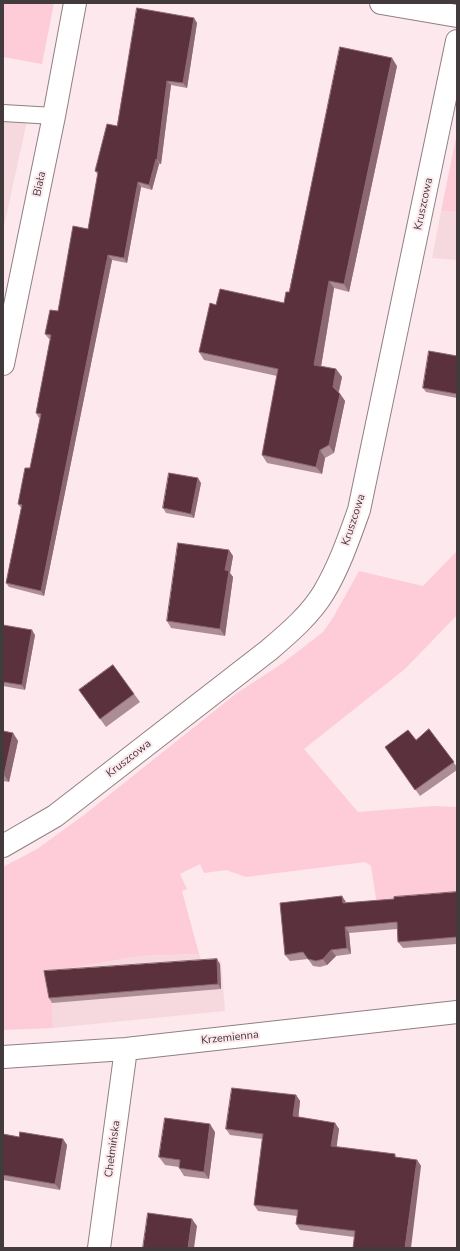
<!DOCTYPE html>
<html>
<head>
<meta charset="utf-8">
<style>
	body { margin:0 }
	#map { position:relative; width:460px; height:1251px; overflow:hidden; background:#fde8ed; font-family:"Nunito Sans",sans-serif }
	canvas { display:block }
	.frame { position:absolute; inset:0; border:4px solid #423a3c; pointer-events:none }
</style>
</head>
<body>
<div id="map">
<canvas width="460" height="1251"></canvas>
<div class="frame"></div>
</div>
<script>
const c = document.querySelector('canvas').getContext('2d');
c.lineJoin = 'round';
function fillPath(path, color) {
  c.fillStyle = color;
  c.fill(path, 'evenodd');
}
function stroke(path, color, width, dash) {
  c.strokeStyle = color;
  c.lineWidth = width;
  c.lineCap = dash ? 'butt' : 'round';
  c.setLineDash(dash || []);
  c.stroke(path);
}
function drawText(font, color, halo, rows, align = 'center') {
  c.font = font + ' "Nunito Sans",sans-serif';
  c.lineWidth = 4;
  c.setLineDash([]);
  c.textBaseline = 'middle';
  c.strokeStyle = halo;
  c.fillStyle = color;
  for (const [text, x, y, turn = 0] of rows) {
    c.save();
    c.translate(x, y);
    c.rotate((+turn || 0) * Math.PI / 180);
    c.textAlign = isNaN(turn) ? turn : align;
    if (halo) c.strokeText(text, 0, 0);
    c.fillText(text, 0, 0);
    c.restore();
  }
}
const built = new Path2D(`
	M3,107h27l-27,124z
	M441,211l16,1v48l-25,-2z
	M199,954l3,8 19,-1 4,50 -172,17 -1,-25 -5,-31 93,-16z`);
const green = new Path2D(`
	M3,3h51l-12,61 -39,-7z
	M457,133v79l-16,-1z
	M457,551v64l-52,54 -101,80 54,63 75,-6 24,1v91l-80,7 -6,-39 -6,-4 -119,15 -20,-7 -22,3 -4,-9 -20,10 7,15 -5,2 17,63 -59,2 -93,16 5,31 1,25 -50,2v-163l34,-18 47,-34 153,-122 46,-30 40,-31 11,-16 25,-45 64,15z`);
const service = new Path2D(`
	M3,113l51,3`);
const minor = new Path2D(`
	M381,3l76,13
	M3,364l51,-248 21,-113
	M3,846l52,-30 214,-166c20,-17 42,-36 55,-58 15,-25 25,-54 35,-82l98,-469
	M3,1057l123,-8 331,-37
	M99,1248l27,-199`);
const wall = new Path2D(`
	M194,18l3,5 -10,65 -16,-3 -10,79h-2l-7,26 -11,-3 -14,76 -15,-3 -68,336 -35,-9 -3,-4 15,-75 -3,-4 12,-36 10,-50h-1l-3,-5 14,-74h-1l-4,-5 13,-23 30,-82 10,-54 -3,-4 22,-45z
	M397,66l-48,226 -15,-4 -13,78 15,3 6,8 -3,15 6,9 -11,52 -9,5 -3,16 -55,-11 -5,-8 15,-79 -73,-16 -5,-8 17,-47 68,-2z
	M457,356v42l-31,-6 -3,-4z
	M201,483l-7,35 -28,-5 -3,-5z
	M229,550l4,6 -3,17 3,4 -8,59 -54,-8 -4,-7z
	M3,625l32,10 -10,55 -22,-4z
	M113,665l27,37 -34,25 -27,-37z
	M429,729l28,38v3l-37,26 -35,-49 31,-7z
	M3,731l10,2 5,8 -9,41 -6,-1z
	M457,892v52l-54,4 -5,-6 -1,-13 -48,4 2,21 -15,2 -9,9 -7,2 -7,-1 -5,-7 -18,2 -5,-6 61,-52 48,-4z
	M220,964l1,25 -169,14 -3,-5z
	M296,1095l4,6 -2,16 37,6 4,6 -3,18 61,10 20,3 4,6 -67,71 -54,-7 -4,-6 1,-8 -39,-5 -4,-6 8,-66 -32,-4 -4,-6z
	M215,1132l-6,47 -25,-3 -5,-8v-1l-14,-2 -6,-8z
	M3,1134l16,3 44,2 4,6 -7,45 -57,-10z`);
const shadedWall = new Path2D(`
	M194,18l3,5 -10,65 -4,-5z
	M392,58l5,8 -48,226 -5,-8z
	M167,81l4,4 -10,79 -4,-4z
	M156,159l3,5 -7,26 -3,-5z
	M138,182l3,5 -14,76 -3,-5z
	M108,255l4,5 -68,336 -3,-5z
	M329,281l5,7 -14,85 -6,-8z
	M336,369l6,8 -4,17 -5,-7z
	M340,394l5,7 -11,52 -5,-8z
	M320,450l5,8 -3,16 -6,-7z
	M198,478l3,5 -7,35 -3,-4z
	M229,550l4,6 -3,17 3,4 -8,59 -5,-7 5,-59z
	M32,630l3,5 -10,55 -3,-5z
	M13,733l5,8 -9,41 -5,-7z
	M342,896l4,6 -3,1z
	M345,927l4,6 2,21 -4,-6z
	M331,950l5,6 -9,9 -4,-6z
	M217,959l3,5 1,25 -3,-5z
	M296,1095l4,6 -2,21 -5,-6z
	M335,1123l4,6 -3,23 -5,-6z
	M210,1124l5,8 -6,47 -5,-7z
	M63,1139l4,6 -7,45 -5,-6z
	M417,1160l4,6 -10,82h-6z
	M192,1219l5,7 -3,22h-6z`);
const building = new Path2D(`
	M137,8l57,10 -11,65 -16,-2 -10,79 -1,-1 -7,26 -11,-3 -14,76 -16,-3 -67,336 -35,-8 16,-78 -4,-1 7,-36h5l11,-54 -5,-1 15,-78 -6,-1 5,-24 8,1 15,-85 15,3 10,-57 -3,-1 12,-47 10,2z
	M340,47l52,11 -48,226 -15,-3 -15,84 22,4 -3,18 7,7 -11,51 -9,5 -4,17 -54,-12 16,-86 -79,-17 11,-49 6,2 4,-16 64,14 2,-11h3z
	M429,351l28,5v38l-34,-6z
	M169,473l29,5 -7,36 -28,-6z
	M178,543l51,7 -4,20 4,1 -9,58 -53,-8z
	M3,625l29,5 -10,55 -19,-3z
	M113,665l21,29 -34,25 -21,-29z
	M429,729l25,33 -39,28 -30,-43 23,-17 8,10z
	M3,731l10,2 -9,42 -1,-1z
	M457,892v45l-59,5 -1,-20 -52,5 2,21 -16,2 -8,9 -7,2 -8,-2 -5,-7 -18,3 -5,-52 62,-7 1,7 51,-4v-2z
	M217,959l1,25 -169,14 -5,-27z
	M232,1088l64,7 -3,21 42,7 -4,23 64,8v3l22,3 -12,88h-52l2,-17 -59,-7 2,-14 -44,-5 9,-71 -37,-5z
	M165,1118l45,6 -6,48 -25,-4 1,-8 -21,-3z
	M20,1132l43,7 -8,45 -52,-9v-41l16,3z
	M148,1213l44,6 -4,29h-45z`);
const streetNames = [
	["Biała",40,184,-78],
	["Kruszcowa",424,204,-78],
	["Kruszcowa",354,520,-72],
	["Kruszcowa",129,759,-38],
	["Krzemienna",230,1038,-6],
	["Chełmińska",113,1149,-82]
];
fillPath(built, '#f6d9df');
fillPath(green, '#fdccd8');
stroke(service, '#917f83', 18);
stroke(minor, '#917f83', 24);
stroke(service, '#fff', 16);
stroke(minor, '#fff', 22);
fillPath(wall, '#ac8c95');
fillPath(shadedWall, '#8c6872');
fillPath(building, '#5b313d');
stroke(building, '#8c6872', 1);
drawText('11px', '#423a3c', '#fde8ed', streetNames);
</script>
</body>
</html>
